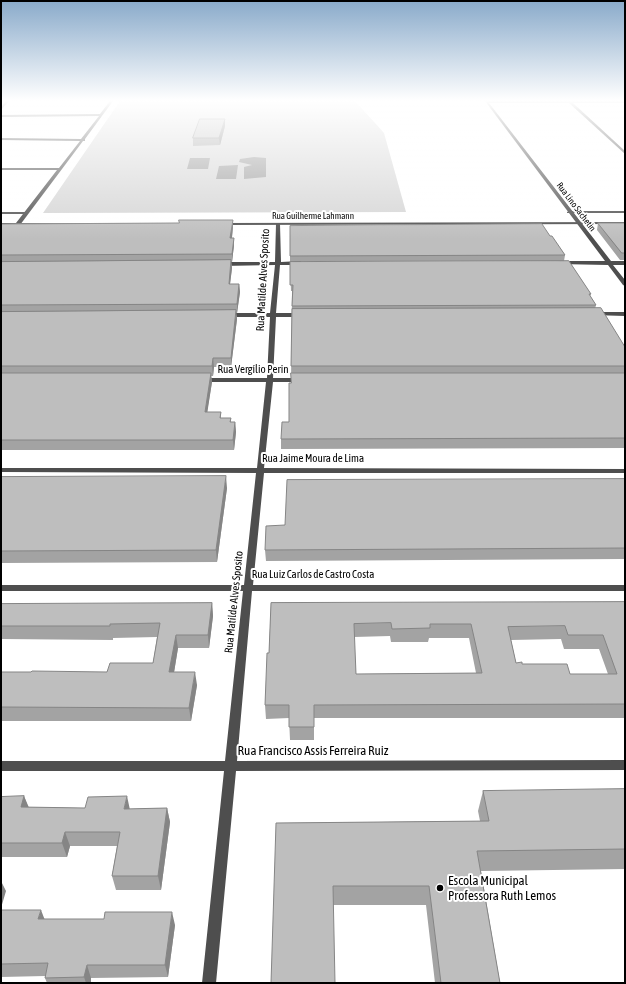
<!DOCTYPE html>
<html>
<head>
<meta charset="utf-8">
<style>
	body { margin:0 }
	#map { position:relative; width:626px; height:984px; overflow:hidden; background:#fff; font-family:"Asap Condensed",sans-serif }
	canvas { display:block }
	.frame { position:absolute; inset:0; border:2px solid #000; pointer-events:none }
</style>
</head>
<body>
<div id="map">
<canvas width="626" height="984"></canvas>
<div class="frame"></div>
</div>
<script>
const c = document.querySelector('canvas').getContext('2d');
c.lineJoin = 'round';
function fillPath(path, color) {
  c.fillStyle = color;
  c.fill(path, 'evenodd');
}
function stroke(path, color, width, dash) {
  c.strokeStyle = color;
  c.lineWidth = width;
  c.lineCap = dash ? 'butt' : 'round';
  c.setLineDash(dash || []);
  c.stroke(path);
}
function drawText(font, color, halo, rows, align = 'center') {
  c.font = font + ' "Asap Condensed",sans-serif';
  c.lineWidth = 4;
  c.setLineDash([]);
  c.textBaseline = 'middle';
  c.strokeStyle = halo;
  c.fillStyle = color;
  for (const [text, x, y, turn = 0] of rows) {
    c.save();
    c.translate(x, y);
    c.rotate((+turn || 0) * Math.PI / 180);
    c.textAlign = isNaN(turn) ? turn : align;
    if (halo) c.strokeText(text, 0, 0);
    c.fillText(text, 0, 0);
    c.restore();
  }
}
const green = new Path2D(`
	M120,101h235l29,32 22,79 -363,1z`);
const water = new Path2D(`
	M254,157l12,1v19l-22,2v-12l8,-2 -13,-3 1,-3z
	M190,158h20l-2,11h-21z
	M238,165l-2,14h-20l3,-13z`);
const minor = new Path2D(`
	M6,101h3l-8,9v-3z
	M110,101h3l-28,38v2h-2l-63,84h-4v-2l41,-53h-56v-2h58l21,-27 -79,-1v-2l80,1 18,-23 -98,1v-2l99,-1z
	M485,101h140v2h-52l52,48v3l-56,-51h-80l122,158h14v4h-12l12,15v6l-2,-1 -15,-20 -50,-1v-2l2,-1h45z
	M278,223l2,1 1,38 19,-1 3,2 -3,2h-20l-4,48h26l3,2 -3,2h-26l-3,61h29l3,2 -3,2h-29l-9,86 361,1v4h-361l-11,112h372v6h-373l-15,170 388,-1v10l-389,1 -20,212h-14l22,-212h-223v-10h224l18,-170h-242v-6h243l12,-112 -255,-1v-4h256l9,-86h-64l-3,-2 3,-2h65l3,-61h-44l-3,-2 3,-2h44l5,-48 -53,1 -3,-2 3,-2h53l1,-38z
	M594,312h31v4l-33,-1v-2z`);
const tertiary = new Path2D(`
	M569,211h56v2h-58v-1z
	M1,212h25l2,1 -2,1h-25z
	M625,222v2l-401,1 -2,-1 2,-1z
	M1,223h89l2,1 -2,1h-89z`);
const wall = new Path2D(`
	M225,126l-5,19 -27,1v-8z
	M233,220v7l-1,11 2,7 -2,17h-1l1,6 -2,16h9l1,8 -3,21h-1l1,6 -6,48h-17l-1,9h-2l1,6 -5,30h14v6h10v4h4l1,10 -2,18h-233v-226l178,-1z
	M598,223h27v37h-5l-23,-30z
	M290,226l260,10 15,19 -1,6h-274z
	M290,262l301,32 -1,2 6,9 -1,4 30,38v101l-344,1v-10l8,-17 2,-39 1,-92h-1z
	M1,477l226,11 -10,74 -216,1z
	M625,479v80l-359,2 -1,-11 20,-25z
	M625,602v116h-311v22h-24l-1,-22 -23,1 -1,-14 4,-52 2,-50zM390,636l1,6h37l1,-4h40l7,35 -120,1 -2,-37zM561,639l3,10h35l9,25h-38l-54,-11 -5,-23z
	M212,603l1,13 -4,32h-31l-4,24 23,13 -6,36h-190v-49h106l46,-9 4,-26 -44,1v2l-112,-1v-35z
	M625,789v80l-144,2 19,112h-65l-9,-78h-93l-57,-82 204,-2 -2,-10 5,-20z
	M24,796l4,11 102,2 37,-1 3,14 -9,68h-45l-4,-14 5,-30h-47l-3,11h-65l-1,-2v-58z
	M1,910l44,9 130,6 -7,52 -77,1v5h-44l-2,-5v-2l-44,1z`);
const shadedWall = new Path2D(`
	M225,119v7l-5,19 -1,-7z
	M233,220v7l-2,18 -1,-7z
	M234,238v7l-2,17v-8z
	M231,260l1,8 -3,24v-8z
	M239,284l1,8 -3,21v-9z
	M236,310l1,9 -6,48v-9z
	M213,358l1,9 -1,9 -1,-10z
	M211,373l1,9 -6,39 -1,-9z
	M235,422l1,10 -2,18 -1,-10z
	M226,476l1,12 -10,74 -1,-12z
	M212,603l1,13 -4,32 -1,-13z
	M176,635l2,13 -6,37 -3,-13z
	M195,672l2,13 -6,36 -2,-13z
	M24,796l6,14 -9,-3z
	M127,796l3,14 -6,-1z
	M167,808l3,14 -9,68 -3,-14z
	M65,832l5,14 -3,11 -5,-14z
	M1,881l5,10 -5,17z
	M41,910l5,13 -8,-4z
	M172,912l3,13 -7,52 -3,-12z
	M87,965l4,13v5h-5l-2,-6z`);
const building = new Path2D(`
	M200,119h25l-6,19h-26z
	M179,220h54l-3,18h4l-2,16 -231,1v-31l178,-1z
	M598,223h27v30h-3z
	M542,224l8,12h2l13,19 -275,1v-30z
	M231,260l-2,24h10l-2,20 -236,1v-43z
	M569,261l22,33h-2l7,11 -304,1 1,-21h-3v-23z
	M601,308l24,39v19h-334l1,-57z
	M236,310l-5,48h-18l-1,8h-211v-54z
	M1,373h210l-6,39h16l-1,6h11l-1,4h5l-2,18h-232z
	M291,373h334v65l-344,1 1,-17h7v-39h2z
	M226,476l-10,74 -215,1v-74z
	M625,479v69l-360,2 1,-24 19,-1 2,-45z
	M625,602v102l-311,1v22h-25v-22h-24l2,-52h2l2,-50zM391,623l1,6 38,-1v-4h41l11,49 -126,1 -2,-50zM565,626l3,9h35l14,39h-47l-3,-10h-45v-2l-6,1 -8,-36z
	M212,603l-4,32h-32l-7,37h26l-6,36 -188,-1v-35h30l1,-1 75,1 3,-9h43l7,-40 -50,1v2h-109v-22z
	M625,789v60l-148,2 23,132h-59l-12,-97h-96l2,97h-64l5,-160 213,-2 -6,-30z
	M24,796l-3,11 64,1 3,-11 39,-1 -3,13 43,-1 -9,68h-46l8,-44h-55l-3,11h-61v-46z
	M1,910h40l-3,9h66l1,-7h67l-7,53h-78l-3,12 -39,1 3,-15 -47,1z`);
const markers = [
	[440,888,4,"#000"]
];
const farStreetnames = [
	["Rua Lino Sachetin",576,207,53],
	["Rua Guilherme Lahmann",313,216]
];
const streetNames = [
	["Rua Matilde Alves Sposito",263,280,-87],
	["Rua Vergílio Perin",253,370],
	["Rua Jaime Moura de Lima",313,459],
	["Rua Luiz Carlos de Castro Costa",313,575],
	["Rua Matilde Alves Sposito",234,602,-84]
];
const nearStreetnames = [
	["Rua Francisco Assis Ferreira Ruiz",313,751]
];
const nearPoinames = [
	["Escola Municipal",448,881],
	["Professora Ruth Lemos",448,896]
];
fillPath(green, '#d5d5d5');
fillPath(water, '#9c9c9c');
fillPath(minor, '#4e4e4e');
fillPath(tertiary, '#4e4e4e');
fillPath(wall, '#a3a3a3');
fillPath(shadedWall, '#858585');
fillPath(building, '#bebebe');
stroke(building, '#858585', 1);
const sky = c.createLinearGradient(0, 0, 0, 239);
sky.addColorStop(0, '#89aaca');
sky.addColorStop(0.42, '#fff');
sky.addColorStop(1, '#ffffff00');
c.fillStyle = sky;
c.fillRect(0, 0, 626, 239);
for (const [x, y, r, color] of markers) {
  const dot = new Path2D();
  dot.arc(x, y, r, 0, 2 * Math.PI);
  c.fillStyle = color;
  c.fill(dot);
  stroke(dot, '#fff', 1.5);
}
drawText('9px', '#000', '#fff', farStreetnames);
drawText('11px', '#000', '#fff', streetNames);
drawText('13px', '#000', '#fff', nearStreetnames);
drawText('13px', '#000', '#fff', nearPoinames, 'left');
</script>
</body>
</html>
